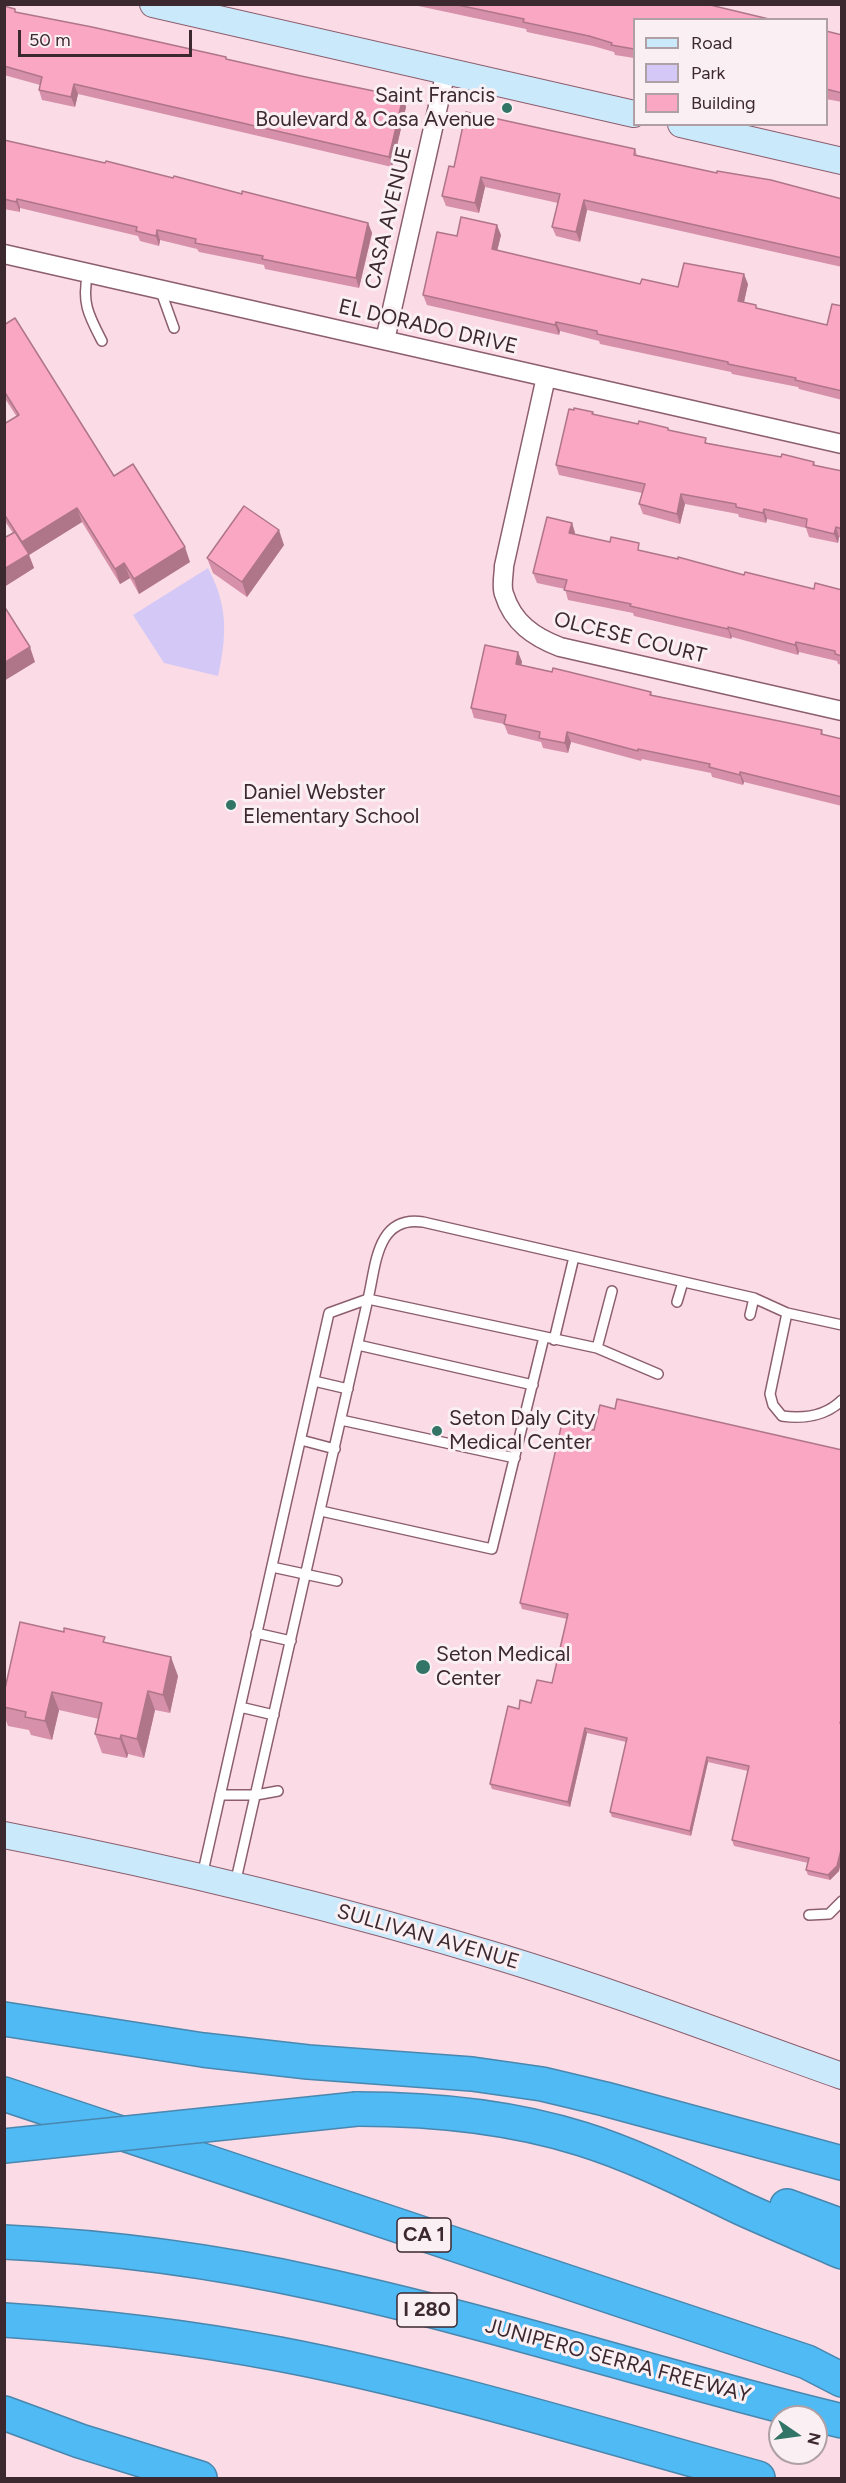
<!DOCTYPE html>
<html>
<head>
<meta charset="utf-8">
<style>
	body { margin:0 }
	#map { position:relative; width:846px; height:2483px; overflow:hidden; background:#fbdbe6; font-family:Figtree,sans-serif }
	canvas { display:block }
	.frame { position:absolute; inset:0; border:6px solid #3c292f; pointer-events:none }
	.legend { position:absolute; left:633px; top:18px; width:195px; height:108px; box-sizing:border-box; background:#faeff2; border:2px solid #aea0a4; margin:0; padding:8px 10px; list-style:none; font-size:18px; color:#3c292f }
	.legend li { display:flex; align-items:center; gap:12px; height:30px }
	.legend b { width:30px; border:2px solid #aea0a4 }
	.north { position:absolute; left:768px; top:2405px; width:60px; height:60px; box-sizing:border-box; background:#faeff2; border:2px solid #aea0a4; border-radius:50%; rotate:103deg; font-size:16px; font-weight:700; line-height:24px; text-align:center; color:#3c292f }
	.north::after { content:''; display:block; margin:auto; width:21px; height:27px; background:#327466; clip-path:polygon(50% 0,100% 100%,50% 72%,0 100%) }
	.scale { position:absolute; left:18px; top:30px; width:174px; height:27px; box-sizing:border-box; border:3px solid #3c292f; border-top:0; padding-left:8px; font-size:18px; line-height:21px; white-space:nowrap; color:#3c292f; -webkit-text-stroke:4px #faeff2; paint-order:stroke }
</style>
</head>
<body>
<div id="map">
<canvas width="846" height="2483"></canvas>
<div class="frame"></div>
<ul class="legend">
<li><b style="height:8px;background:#caeafc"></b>Road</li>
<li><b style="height:16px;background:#d4c9f6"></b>Park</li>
<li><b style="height:16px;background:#faa7c4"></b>Building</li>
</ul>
<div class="north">N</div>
<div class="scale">50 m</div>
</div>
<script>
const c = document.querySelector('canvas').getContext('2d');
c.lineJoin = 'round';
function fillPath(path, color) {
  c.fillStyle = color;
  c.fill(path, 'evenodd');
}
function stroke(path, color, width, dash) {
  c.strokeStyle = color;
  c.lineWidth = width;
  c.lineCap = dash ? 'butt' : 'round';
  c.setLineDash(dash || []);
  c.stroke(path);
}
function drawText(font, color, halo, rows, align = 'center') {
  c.font = font + ' Figtree,sans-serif';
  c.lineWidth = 6;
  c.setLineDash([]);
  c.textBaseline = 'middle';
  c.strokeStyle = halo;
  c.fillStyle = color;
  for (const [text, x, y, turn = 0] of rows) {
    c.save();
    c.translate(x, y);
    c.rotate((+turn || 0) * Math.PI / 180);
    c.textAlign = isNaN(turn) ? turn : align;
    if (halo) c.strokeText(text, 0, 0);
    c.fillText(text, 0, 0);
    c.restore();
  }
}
const green = new Path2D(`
	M208,568c20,38 19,66 10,108l-54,-13 -31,-48z`);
const lane = new Path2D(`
	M88,273c-7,29 1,43 14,68
	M160,289l14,39
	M677,1302l6,-20
	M787,1313l-17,81 3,11 9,11c21,3 44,0 60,-16
	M750,1315l4,-17
	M554,1340l20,-83
	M358,1345l175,40
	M597,1348l15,-57
	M314,1381l34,8
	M341,1420l174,38
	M301,1440l34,9
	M321,1511l171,38 52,-212
	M272,1567l65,14
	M256,1633l35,8
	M240,1707l34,8
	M220,1795h36l22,-4
	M202,1876l127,-563 39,-14 229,49 61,26
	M235,1884l133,-585c8,-33 8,-84 55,-77l331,76 33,15 55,12
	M809,1915l20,-1 13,-13`);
const street = new Path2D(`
	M4,254l838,190
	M385,340l61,-269
	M546,377l-42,189c0,8 -3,20 0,28 9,29 30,43 56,53l282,64`);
const secondary = new Path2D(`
	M153,4l481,110
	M681,124l161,37
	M4,1835c169,33 334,73 499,123 114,35 226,78 339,118`);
const highway = new Path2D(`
	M4,2019l199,31 105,12 164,12 70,10 63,15 237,64
	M4,2094l803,268 35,18
	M357,2109c76,0 152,7 225,30 55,17 107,44 159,69 33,15 67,29 101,44
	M787,2206l55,20
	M4,2242c106,5 212,19 315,42 176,38 347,95 523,137
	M4,2320c93,6 184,17 275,34 162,31 321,81 479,124
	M4,2413l76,28 120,37`);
const highwayBridge = new Path2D(`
	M4,2146l353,-37`);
const wall = new Path2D(`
	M409,4h297l-72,16v38l-19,-3 -1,-3 -21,-6 -66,-14 -1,-3z
	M4,6l13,7 284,63 102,21 3,10 -14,60 -314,-73 -3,13 -33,-7 -3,-10 1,-5 -36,-10z
	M826,31l16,4v67l-16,-3z
	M4,140l364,83 4,10 -13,55 -94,-19 -1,-4 -65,-13 -2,-3 -37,-9 -1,6 -19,-5 -2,-5 -118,-28v4l-16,-3z
	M635,149l2,6 80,18 125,26v68l-255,-57 -7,32 -24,-6 -4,-9 6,-24 -73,-16 -6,26 -33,-7 -4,-10 12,-29z
	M501,235l-4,16 143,33 38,3 70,-3 -4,18 13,7 70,16 15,-19v94l-43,-11 -1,-2 -66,-13 -1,-2 -131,-28 -1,-3 -39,-10 -1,4 -132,-30 -4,-10 34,-59z
	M4,325l110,151 76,86 -51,32 -9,-16 -10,6 -38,-62 -53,33 5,13 -30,19v-49l9,-5 -9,-13v-96l13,-7 -13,-20z
	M574,410l19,2 1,3 75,15 39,13 73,14 33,5 1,3 27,6v67l-3,-1 -1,6 -29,-6 -3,-9 -39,-9 -1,4 -27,-6 -1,-3 -53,-10 -5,20 -37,-10 -4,-10 3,-11 -83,-18 -3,-10z
	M572,523l3,10v2l169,40 70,14 28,1v75l-4,-1 -1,-3 -38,-9 -1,3 -66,-18 -1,2 -97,-23 -1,-3 -65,-13 -3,-11 -28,-6 -4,-10z
	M284,545l-37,52 -34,-24 -6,-15z
	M518,652l4,10 -1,3 130,27 1,3 170,35 1,5 19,4v67l-98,-24 -1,3 -31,-8 -1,-4 -69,-14 -1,2 -70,-19 -3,11 -25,-5 -2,-6 -33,-8 -4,-10 -30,-6 -3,-10z
	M562,1423l277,448 -9,9 -22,-5 -2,-5 2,-7 -74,-17 -2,-6 16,-69 -40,-9 -17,74 -79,-19 -2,-5 16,-70 -39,-9 -17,74 -78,-18 -2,-5 29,-75 12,-6 21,-20 15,-64 -45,-10 -2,-6z
	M107,1643l71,33 -8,37 -15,-3 -11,48 -16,-4 -1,4 -25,-5 -7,-19 4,-15 -40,-9 -7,30 -21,-5 -2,-5 -21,-4 -4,-11v-22z`);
const shadedWall = new Path2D(`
	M74,84l4,10 -3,13 -4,-10z
	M403,97l3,10 -14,60 -3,-10z
	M481,177l4,10 -6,26 -4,-10z
	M17,199l3,9v4l-4,-10z
	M584,200l3,10 -7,32 -4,-10z
	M368,223l4,10 -13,55 -3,-10z
	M497,225l4,10 -6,24 -3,-10z
	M157,230l3,10 -1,6 -3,-10z
	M744,274l4,10 -6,27 -4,-10z
	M556,322l4,9 -1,4 -4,-10z
	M681,494l4,10 -5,20 -3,-10z
	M77,508l5,14 -53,33 5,13 -30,19v-18l23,-14 -5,-13z
	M764,509l3,10 -1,4 -3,-10z
	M572,523l3,10 -2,10 -4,-10z
	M836,527l3,10 -1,6 -4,-9z
	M279,530l5,15 -37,52 -5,-15z
	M185,547l5,15 -51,32 -5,-15z
	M124,563l6,15 -10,6 -5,-15z
	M728,627l4,10 -1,2 -3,-10z
	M796,642l3,10 -1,3 -3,-10z
	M30,647l5,15 -31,19v-18z
	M518,652l4,10 -3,12 -3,-10z
	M567,732l4,10 -3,11 -3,-10z
	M740,772l4,10 -1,3 -3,-10z
	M171,1657l7,19 -8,37 -7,-18z
	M148,1691l7,19 -11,48 -7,-19z
	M52,1692l7,18 -7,30 -7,-19z
	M585,1728l2,5 -17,74 -2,-5z
	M121,1735l7,19 -1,4 -7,-19z
	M707,1757l1,5 -17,74 -1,-5z
	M842,1846v13l-3,12 -9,9 -2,-5z`);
const building = new Path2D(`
	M453,4h253l67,16h-139v29l-23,-4 1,-2 -23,-7 -66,-14 1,-3z
	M4,6l11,3v3l77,15 134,30v2l75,17 102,21 -14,60 -315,-73 -3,13 -32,-7 3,-13 -38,-11z
	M826,31l16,4v58l-16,-4z
	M466,112l169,37 -1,6 32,7 51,11v-2l54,9 71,19v59l-258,-58 -8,32 -24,-5 8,-33 -79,-17 -6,26 -33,-7 7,-30 5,1z
	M4,140l101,23 1,-2 67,17 1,-2 68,18v-3l126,32 -12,55 -94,-19 1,-3 -68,-13 1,-4 -39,-9 -1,6 -20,-5 1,-4 -120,-28 -1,3 -12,-3z
	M461,217l36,8 -5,24 148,35 2,-5 36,8 6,-24 60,11 -6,27 18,4v3l71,17 5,-21 10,2v85l-47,-11 1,-2 -68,-14v-2l-131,-28v-3l-41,-9 -1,3 -132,-30 14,-63 20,4z
	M15,318l99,158 19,-12 52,83 -51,32 -10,-16 -9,6 -38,-61 -55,34 -18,-28v-90l15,-9 -15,-24v-66z
	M574,408l19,4 -1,2 46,10 1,-3 29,7v2l38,8 -1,5 76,14 1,-3 32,8 -1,3 29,6v58l-6,-2 -2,7 -28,-7 1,-8 -43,-10 -1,4 -27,-6v-3l-55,-10 -4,20 -38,-10 6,-20 -89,-19 13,-56 5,1z
	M244,506l35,24 -37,52 -35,-24z
	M547,517l25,6 -3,10 41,9 1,-5 28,6 -1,7 40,9v-2l66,18 1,-3 69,17 1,-6 27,7v66l-7,-2v-3l-39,-9 -1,3 -67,-18v2l-98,-23 1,-2 -67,-14 3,-10 -34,-7z
	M15,532l14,22 -25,15v-31z
	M4,606l26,41 -26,16z
	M485,645l33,7 -2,12 36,8 1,-4 98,24 -1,3 139,28 33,7 -1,4 21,5v58l-102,-25v3l-31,-8 1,-3 -72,-15v2l-71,-19 -2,11 -26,-5 1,-6 -36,-8 2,-9 -35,-7z
	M617,1399l225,51v268l-2,5h2v123l-5,20 -9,9 -22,-5 3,-12 -77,-18 17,-74 -42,-9 -17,74 -80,-19 17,-74 -42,-10 -17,74 -78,-18 18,-78 11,3 1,-9 11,3 6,-23 15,3 16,-69 -48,-11 42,-180 32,7 6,-25 15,4z
	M20,1622l44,10v-4l41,9 -2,5 68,15 -8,38 -15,-4 -11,48 -16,-4 -1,4 -25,-5 7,-31 -50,-11 -7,29 -20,-4 1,-5 -22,-5v-14z`);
const markers = [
	[507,108,6,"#327466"],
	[231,805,6,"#327466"],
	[437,1431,6,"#327466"],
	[423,1667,8,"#327466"]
];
const shields = [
	[424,2235,54],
	[427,2310,60]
];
const shieldNames = [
	["CA 1",424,2235],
	["I 280",427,2310]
];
const poiNames = [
	["Saint Francis",495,96,"right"],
	["Boulevard & Casa Avenue",495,120,"right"],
	["Daniel Webster",243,793],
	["Elementary School",243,817],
	["Seton Daly City",449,1419],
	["Medical Center",449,1443],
	["Seton Medical",436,1655],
	["Center",436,1679]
];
const streetNames = [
	["CASA AVENUE",389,218,-77],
	["EL DORADO DRIVE",428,327,13],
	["OLCESE COURT",630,638,14],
	["SULLIVAN AVENUE",428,1937,16],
	["JUNIPERO SERRA FREEWAY",618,2361,15]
];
fillPath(green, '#d4c9f6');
stroke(lane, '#8c5e6e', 12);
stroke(street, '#8c5e6e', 21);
stroke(secondary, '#8c5e6e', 28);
stroke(highway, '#4987af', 36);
stroke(lane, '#fff', 9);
stroke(street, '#fff', 18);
stroke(secondary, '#caeafc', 26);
stroke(highway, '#50baf4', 33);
stroke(highwayBridge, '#4987af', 36, []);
stroke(highwayBridge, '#50baf4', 33);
fillPath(wall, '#d790a9');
fillPath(shadedWall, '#af7589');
fillPath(building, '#faa7c4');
stroke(building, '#af7589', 1.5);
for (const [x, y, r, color] of markers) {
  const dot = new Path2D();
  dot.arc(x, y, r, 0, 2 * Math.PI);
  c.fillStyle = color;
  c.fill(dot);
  stroke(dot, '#faeff2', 2);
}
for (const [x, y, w] of shields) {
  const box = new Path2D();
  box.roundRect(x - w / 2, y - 17, w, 34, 4.5);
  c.fillStyle = '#faeff2';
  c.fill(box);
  stroke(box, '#3c292f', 1.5);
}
drawText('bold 20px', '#3c292f', null, shieldNames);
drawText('21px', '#3c292f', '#faeff2', poiNames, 'left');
drawText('21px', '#3c292f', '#faeff2', streetNames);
</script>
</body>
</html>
